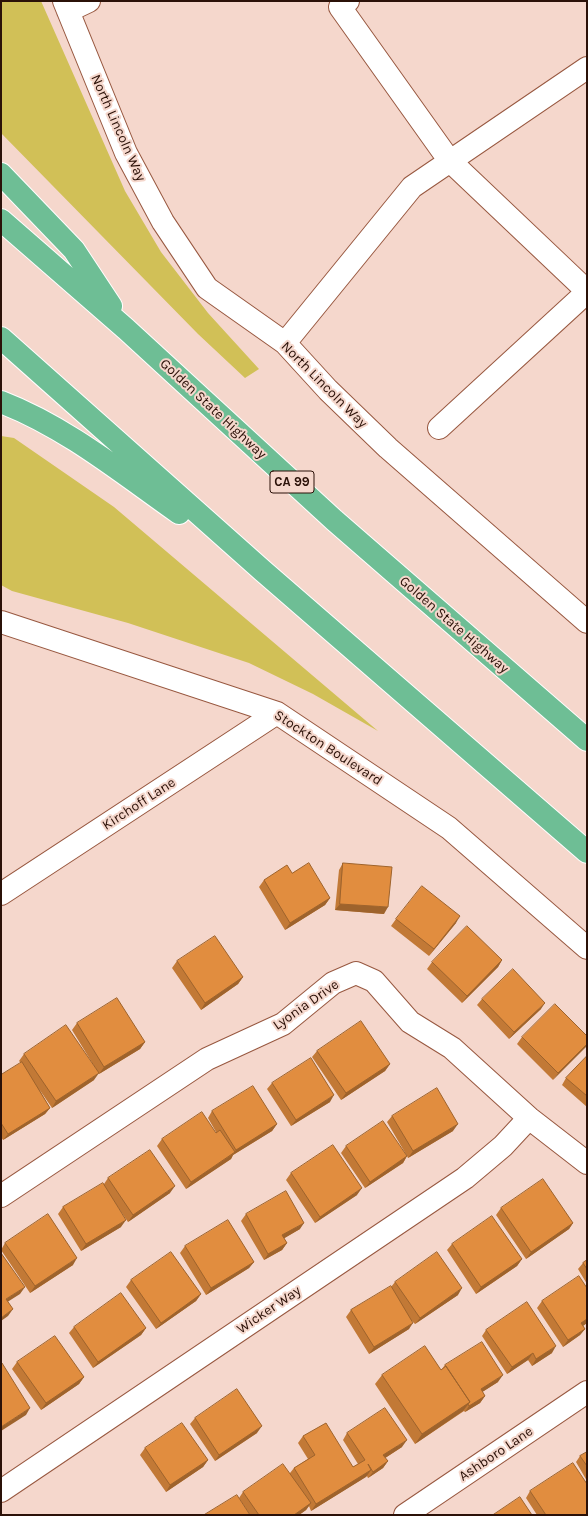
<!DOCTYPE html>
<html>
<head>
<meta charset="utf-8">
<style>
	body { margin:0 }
	#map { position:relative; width:588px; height:1516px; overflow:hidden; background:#f5d7cc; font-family:Karla,sans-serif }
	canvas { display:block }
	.frame { position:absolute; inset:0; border:2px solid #2b1108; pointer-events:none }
</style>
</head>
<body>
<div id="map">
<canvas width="588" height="1516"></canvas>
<div class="frame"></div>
</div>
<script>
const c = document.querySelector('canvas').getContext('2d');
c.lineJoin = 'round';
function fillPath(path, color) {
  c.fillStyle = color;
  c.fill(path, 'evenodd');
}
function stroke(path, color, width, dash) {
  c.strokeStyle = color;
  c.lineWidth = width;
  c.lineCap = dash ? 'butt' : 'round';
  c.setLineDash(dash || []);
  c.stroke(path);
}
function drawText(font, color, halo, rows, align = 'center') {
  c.font = font + ' Karla,sans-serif';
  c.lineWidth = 4;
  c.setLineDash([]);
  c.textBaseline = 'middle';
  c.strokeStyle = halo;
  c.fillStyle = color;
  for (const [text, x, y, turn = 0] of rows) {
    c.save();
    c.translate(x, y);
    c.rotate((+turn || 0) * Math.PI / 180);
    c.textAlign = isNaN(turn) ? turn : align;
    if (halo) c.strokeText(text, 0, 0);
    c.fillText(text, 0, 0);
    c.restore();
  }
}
const green = new Path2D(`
	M1,1h40l84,190 36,61 47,61 51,56 -14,9 -47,-44 -197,-201z
	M1,436l13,2 100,69 264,224 -65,-37 -64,-31 -121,-40 -116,-32 -11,-6z`);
const minor = new Path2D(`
	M64,1l62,152 37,69 44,66 78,55 43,47 60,58 199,174
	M348,1l-8,6 109,153 138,131
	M68,11l21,-10
	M285,343l127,-156 175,-119
	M439,428l148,-136
	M1,622l276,91 172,115 138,120
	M1,894l276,-181
	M1,1196l206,-137 76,-35 50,-41 23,-10 18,8 36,41 42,26 77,70 58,45
	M1,1491l464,-313 38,-32 26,-28
	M405,1515l182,-123`);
const highway = new Path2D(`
	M1,174l73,76 37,56
	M1,220l125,109 208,191 253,220
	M1,338l262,233 324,281
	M1,402c65,25 121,71 178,111`);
const wall = new Path2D(`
	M343,863l41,51 -49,-4 4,-40z
	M292,873l38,25 -5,7 -40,25 -26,-43 5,-7z
	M396,919l60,4 -27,33 -38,-30z
	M502,960l-4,7 -36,36 -35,-34 5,-7z
	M177,961l66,16 -5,7 -37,26 -29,-42z
	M482,999l59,10 -32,30 -32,-34z
	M77,1023l68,19 -5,7 -41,25 -27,-44z
	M587,1036l-34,44 -36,-36 5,-7z
	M317,1051l73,13 -5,7 -44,29 -29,-43z
	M24,1054l70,26 -42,28 -13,-19 11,19 -5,6 -42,26 -2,-3v-62l20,-12 -2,-2z
	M587,1056v51l-25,-22 4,-7z
	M272,1083l58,19 -39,24 -24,-37z
	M212,1111l65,13 -5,7 -39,24 -2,4 -45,30 -29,-43 5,-7 54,-6v-1l-8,-14z
	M392,1116l61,15 -45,27 -1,-2 -4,7 -38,25 -24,-35 5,-7 61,10 -20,-34z
	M291,1173l66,22 -42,28 -29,-43z
	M108,1178l62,15 -42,29 -15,-22 8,27 -40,24 -23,-37 5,-7 41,-23z
	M501,1208l72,15 -4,6 -43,30 -30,-44z
	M246,1214l54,15 -16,9 3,5 -5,7 -18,10 -23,-39z
	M5,1243l68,22 -43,28 -29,-43z
	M452,1244l70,15 -5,7 -41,28 -29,-44z
	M185,1246l69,16 -5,6 -43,27 -26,-42z
	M587,1260v24l-9,-15 5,-6z
	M131,1280l70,14 -5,7 -40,28 -30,-42z
	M395,1282l63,13 -43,29 -4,-4 -2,9 -40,25 -23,-37 5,-7 40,-23z
	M587,1288v35l-4,3 2,3 -5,6 -17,12 -26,-39 5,-7z
	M74,1327l72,1 -5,7 -48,33 -24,-35z
	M486,1330l66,23 -20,13 -4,-6 -21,14 -25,-38z
	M17,1362l67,15 -5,7 -38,26 -29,-41z
	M445,1365l53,17 -16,10 3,4 -5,7 -15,9 -1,-1 -49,33 -40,-60 7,-9 59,-5z
	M195,1418l62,15 -42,28 -25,-37z
	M347,1433l55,14 -17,11 3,3 -5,7 -15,10 -1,-2 -56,35 -2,-5 -3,4 -7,5h-49l-11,-17 4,-6 47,-19 4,-5 14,-9 -10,-16 5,-7 50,31 5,-3 -15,-24z
	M145,1448l63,12 -5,7 -37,25 -26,-37z
	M587,1452v29l-11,-19 4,-6z
	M530,1491l57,24h-50l-11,-17z`);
const shadedWall = new Path2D(`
	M330,898l-5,7 -40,25 5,-7z
	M340,904l48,3 -4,7 -49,-4z
	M460,916l-4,7 -27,33 5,-7z
	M502,960l-4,7 -36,36 5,-7z
	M243,977l-5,7 -37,26 4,-7z
	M545,1003l-4,6 -32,30 5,-7z
	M145,1042l-5,7 -41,25 5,-7z
	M587,1044v2l-34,34 5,-7z
	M390,1064l-5,7 -44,29 5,-7z
	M99,1073l-5,7 -42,28 4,-7z
	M334,1095l-4,7 -39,24 5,-6z
	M50,1108l-5,6 -42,26 5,-6z
	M277,1124l-5,7 -39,24 -2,4 -45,30 5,-7 42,-28 3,-4z
	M458,1124l-5,7 -45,27 5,-7z
	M407,1156l-4,7 -38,25 5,-6z
	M175,1186l-5,7 -42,29 5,-7z
	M362,1188l-5,7 -42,28 5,-6z
	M126,1220l-5,7 -40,24 5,-7z
	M304,1223l-4,6 -22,13 4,-7z
	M573,1223l-4,6 -43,30 5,-7z
	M287,1243l-5,7 -18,10 4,-6z
	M77,1258l-4,7 -43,28 5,-7z
	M522,1259l-5,7 -41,28 5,-7z
	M254,1262l-5,6 -43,27 5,-7z
	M25,1287l-5,7 -19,12 5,-7z
	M462,1288l-4,7 -43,29 5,-6z
	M201,1294l-5,7 -40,28 5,-6z
	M13,1309l-5,7 -7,5v-3z
	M587,1319v4l-10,7 4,-7z
	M413,1323l-4,6 -40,25 5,-7z
	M146,1328l-5,7 -48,33 5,-6z
	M585,1329l-5,6 -17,12 5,-7z
	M556,1346l-4,7 -20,13 4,-7z
	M533,1353l-5,7 -21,14 5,-7z
	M503,1375l-5,7 -22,14 5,-7z
	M84,1377l-5,7 -38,26 5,-7z
	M485,1396l-5,7 -15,9 4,-6z
	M470,1402l-7,9 -48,33 7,-10z
	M30,1408l-4,7 -25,16v-4z
	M262,1426l-5,7 -42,28 4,-6z
	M407,1440l-5,7 -23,15 4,-7z
	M208,1460l-5,7 -37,25 4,-7z
	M388,1461l-5,7 -15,10 5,-6z
	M371,1470l-5,7 -55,34 5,-7z
	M311,1503l-5,7 -7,5h-5z`);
const building = new Path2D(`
	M309,863l21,35 -40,25 -26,-43 23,-15 5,8z
	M343,863l49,4 -4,40 -48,-3z
	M422,886l38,30 -26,33 -38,-30z
	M467,926l35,34 -35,36 -35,-34z
	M215,936l28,41 -38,26 -28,-42z
	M513,969l32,34 -31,29 -32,-33z
	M117,998l28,44 -41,25 -27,-44z
	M555,1004l32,32v8l-29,29 -36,-36z
	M361,1021l29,43 -44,29 -29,-42z
	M66,1025l33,48 -43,28 -32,-47z
	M587,1056v40l-21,-18z
	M311,1058l23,37 -38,25 -24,-37z
	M22,1062l28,46 -42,26 -7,-11v-48z
	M253,1086l24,38 -41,26 -24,-39z
	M437,1088l21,36 -45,27 -21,-35z
	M202,1112l14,21 4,-3 15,22 -44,30 -29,-43z
	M383,1121l24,35 -37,26 -24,-36z
	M333,1145l29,43 -42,29 -29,-44z
	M150,1150l25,36 -42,29 -25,-37z
	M543,1179l30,44 -42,29 -30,-44z
	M103,1183l23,37 -40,24 -23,-37z
	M286,1191l18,32 -22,12 5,8 -19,11 -22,-40z
	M48,1214l29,44 -42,28 -30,-43z
	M492,1216l30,43 -41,28 -29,-43z
	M228,1220l26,42 -43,26 -26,-42z
	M171,1252l30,42 -40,29 -30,-43z
	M437,1252l25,36 -42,30 -25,-36z
	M1,1253l24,34 -19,12 7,10 -12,9z
	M587,1260v9l-4,-6z
	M579,1276l8,12v31l-6,4 4,6 -17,11 -26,-39z
	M391,1286l22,37 -39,24 -23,-37z
	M121,1293l25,35 -48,34 -24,-35z
	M527,1302l29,44 -20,13 -3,-6 -21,14 -26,-37z
	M55,1336l29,41 -38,26 -29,-41z
	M482,1342l21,33 -22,14 4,7 -16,10 -1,-2 2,-2 -25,-37z
	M425,1346l16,24 5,-4 24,36 -48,32 -40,-59z
	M1,1363h1l28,45 -29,19z
	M237,1389l25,37 -43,29 -24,-37z
	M385,1408l22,32 -24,15 5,6 -15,11 -5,-8 3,6 -55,34 -22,-36 21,-13 -12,-19 23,-13 27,44 12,-7 -18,-27z
	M182,1423l26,37 -38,25 -25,-37z
	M587,1452v14l-7,-10z
	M573,1463l14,21v31h-41l-16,-24z
	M283,1464l28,39 -17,12h-35l-16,-23z
	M237,1495l13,20h-46z
	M520,1497l12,18h-39z`);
const shields = [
	[292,482,44]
];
const shieldNames = [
	["CA 99",292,482]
];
const streetNames = [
	["North Lincoln Way",118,128,66],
	["North Lincoln Way",324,385,45],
	["Golden State Highway",213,409,43],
	["Golden State Highway",454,625,41],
	["Stockton Boulevard",328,748,33],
	["Kirchoff Lane",139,804,-33],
	["Lyonia Drive",306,1005,-35],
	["Wicker Way",269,1310,-34],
	["Ashboro Lane",496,1454,-34]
];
fillPath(green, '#d1c057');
stroke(minor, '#985840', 24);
stroke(highway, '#fff', 24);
stroke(minor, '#fff', 22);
stroke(highway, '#6ebe95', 22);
fillPath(wall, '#c27936');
fillPath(shadedWall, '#9e632c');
fillPath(building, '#e18d3f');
stroke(building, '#9e632c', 1);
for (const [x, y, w] of shields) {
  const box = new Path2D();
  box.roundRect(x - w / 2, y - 11, w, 22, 3);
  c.fillStyle = '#f5d7cc';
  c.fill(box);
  stroke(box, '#2b1108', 1);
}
drawText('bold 13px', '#2b1108', null, shieldNames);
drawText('14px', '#2b1108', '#f5d7cc', streetNames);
</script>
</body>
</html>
